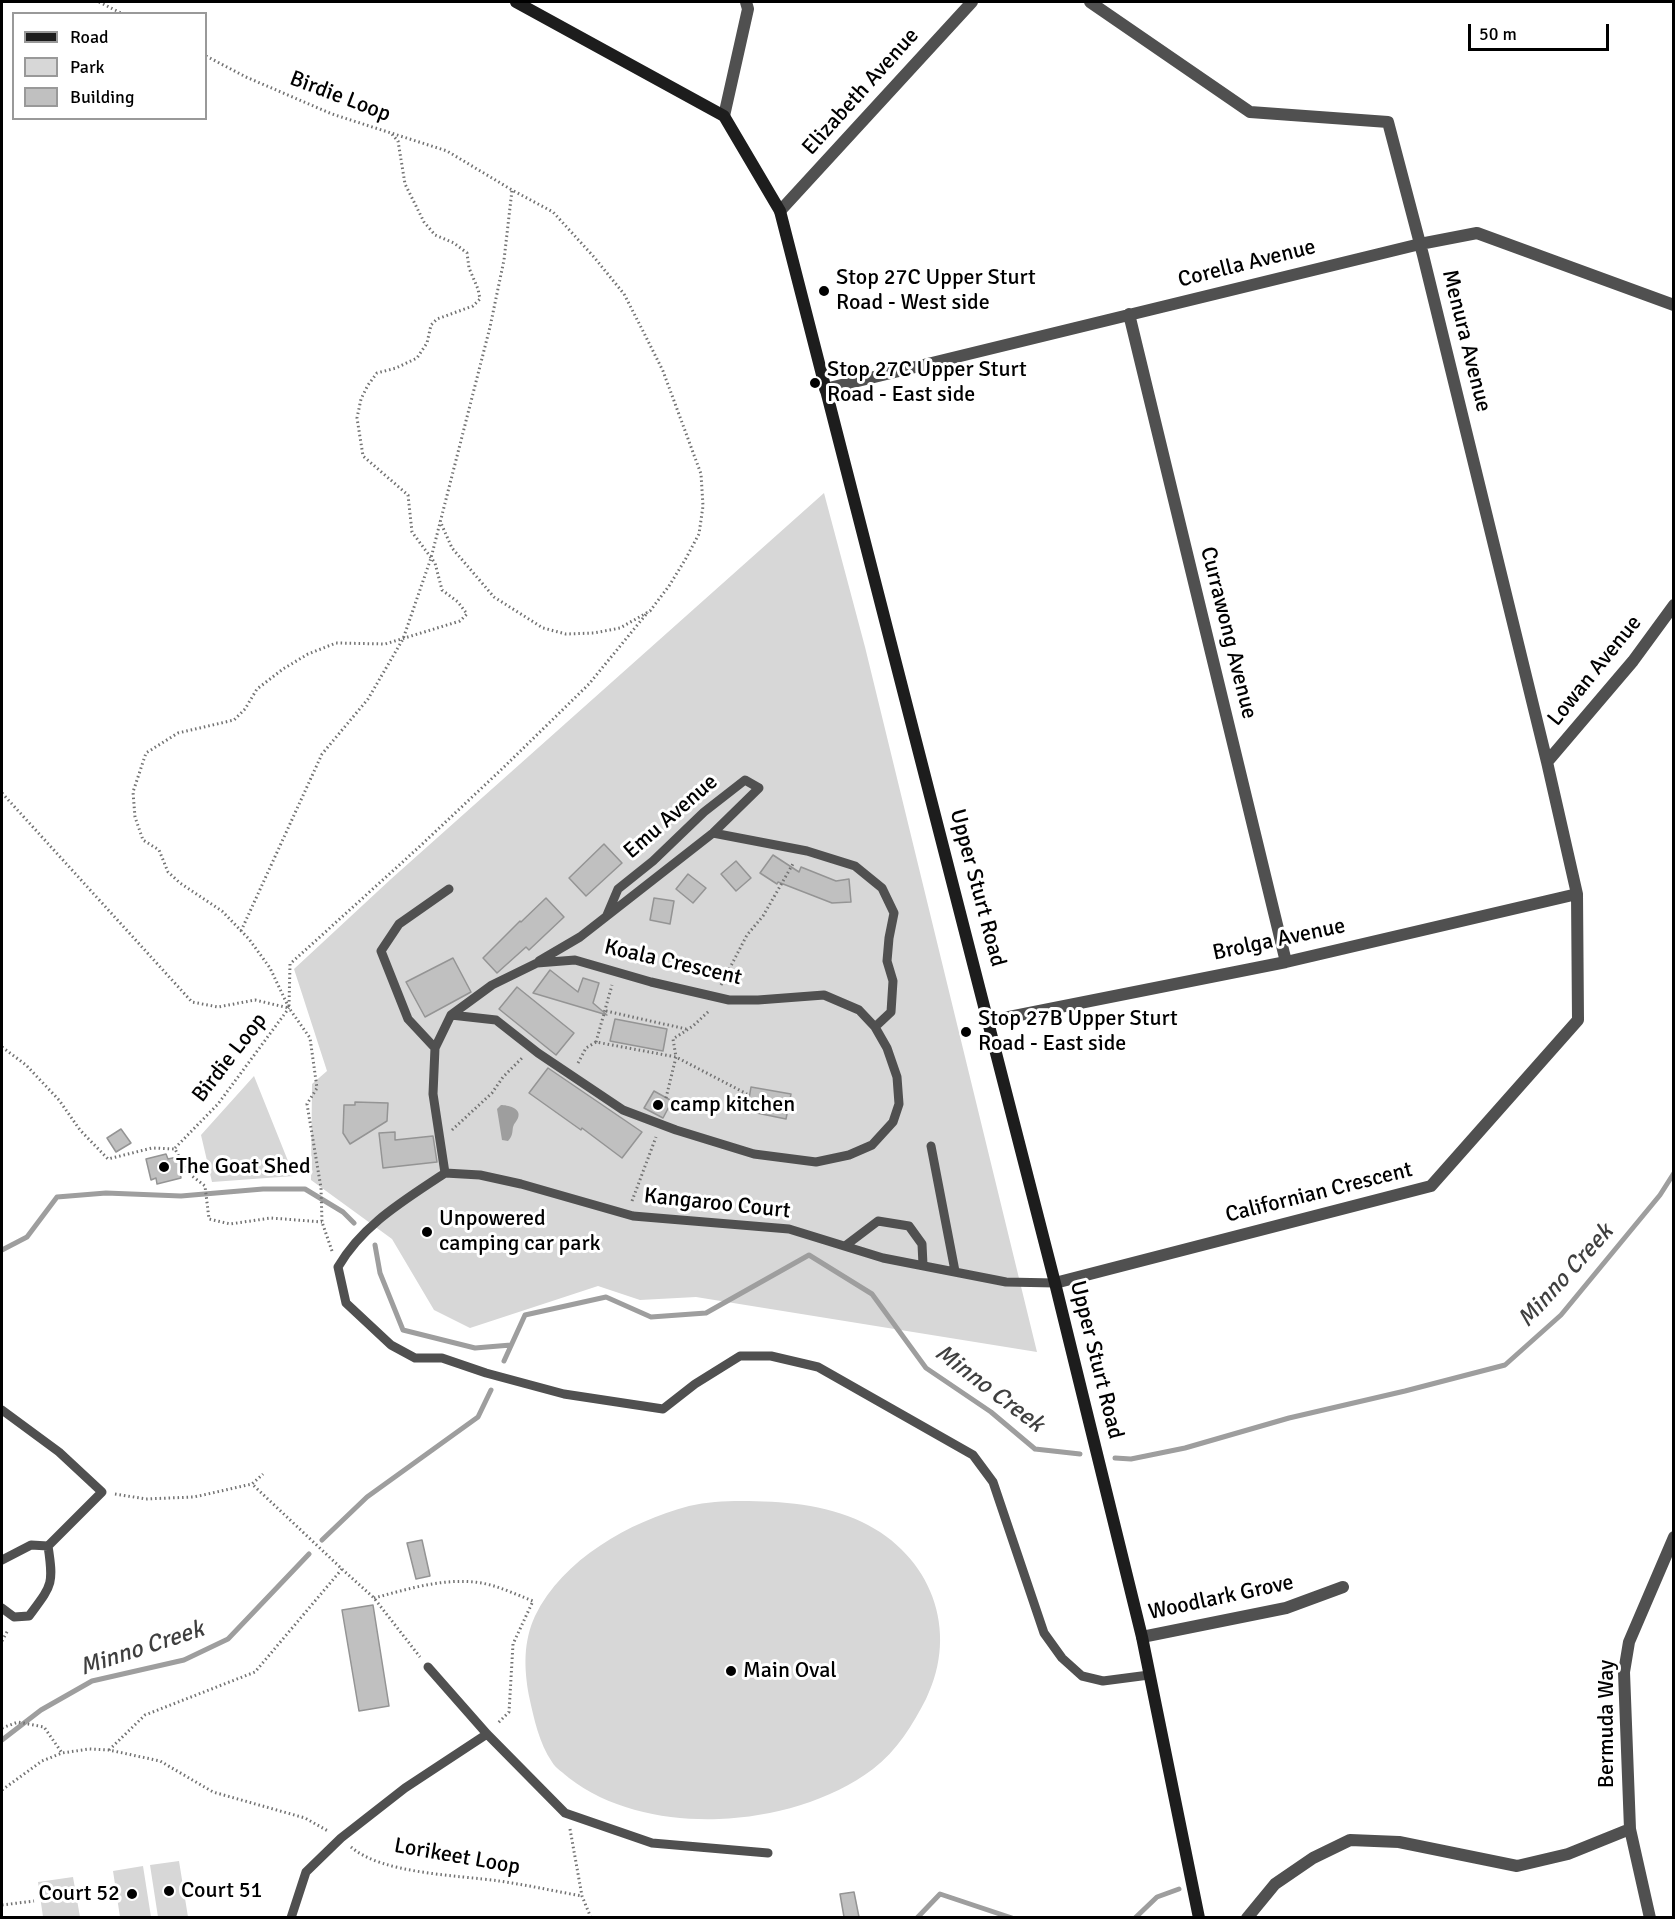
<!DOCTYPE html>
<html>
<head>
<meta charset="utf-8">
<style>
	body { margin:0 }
	#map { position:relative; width:1675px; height:1919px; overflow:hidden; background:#fff; font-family:Signika,sans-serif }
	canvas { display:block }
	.frame { position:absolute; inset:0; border:3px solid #000; pointer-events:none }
	.legend { position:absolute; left:12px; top:12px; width:195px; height:108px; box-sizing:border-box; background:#fff; border:2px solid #999; margin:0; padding:8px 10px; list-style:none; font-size:18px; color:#000 }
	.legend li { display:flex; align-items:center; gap:12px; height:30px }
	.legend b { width:30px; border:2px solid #999 }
	.scale { position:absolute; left:1468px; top:24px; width:141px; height:27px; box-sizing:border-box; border:3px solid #000; border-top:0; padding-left:8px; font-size:18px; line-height:21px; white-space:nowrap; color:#000; -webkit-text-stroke:4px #fff; paint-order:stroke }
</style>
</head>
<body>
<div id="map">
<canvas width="1675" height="1919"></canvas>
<div class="frame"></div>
<ul class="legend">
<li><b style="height:8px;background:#1d1d1d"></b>Road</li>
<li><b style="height:16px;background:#d7d7d7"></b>Park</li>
<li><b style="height:16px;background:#c0c0c0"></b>Building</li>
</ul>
<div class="scale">50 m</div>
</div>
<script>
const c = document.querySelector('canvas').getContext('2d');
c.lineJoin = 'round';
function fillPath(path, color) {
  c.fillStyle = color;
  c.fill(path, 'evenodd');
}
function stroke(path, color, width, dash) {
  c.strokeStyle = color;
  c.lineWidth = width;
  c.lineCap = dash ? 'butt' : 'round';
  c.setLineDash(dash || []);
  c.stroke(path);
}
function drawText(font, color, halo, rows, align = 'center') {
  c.font = font + ' Signika,sans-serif';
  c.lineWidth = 6;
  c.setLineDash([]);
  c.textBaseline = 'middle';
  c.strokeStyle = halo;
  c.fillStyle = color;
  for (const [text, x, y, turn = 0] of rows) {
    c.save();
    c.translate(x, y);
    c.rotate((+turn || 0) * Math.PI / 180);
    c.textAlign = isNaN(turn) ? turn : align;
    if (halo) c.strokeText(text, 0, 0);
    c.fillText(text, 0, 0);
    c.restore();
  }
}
const green = new Path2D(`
	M824,493l41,154 172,705 -341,-55 -56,3 -42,-14 -128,42 -36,-18 -42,-71 -81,-59 1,-96 15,-13 -33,-102 97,-90z
	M254,1076l40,100 -82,6 -11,-47z
	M741,1501c40,0 84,3 121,21 69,33 98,108 64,177 -13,25 -29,52 -53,70 -42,32 -101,48 -154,50 -51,2 -109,-9 -150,-41 -5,-5 -13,-9 -17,-16 -13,-19 -18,-43 -23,-66 -5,-27 -6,-54 6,-80 28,-57 94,-94 154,-110 17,-4 35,-5 52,-5z
	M179,1861l9,56h-30l-8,-52z
	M143,1866l8,51h-31l-7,-46z
	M73,1877l7,40h-37l-5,-35z`);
const water = new Path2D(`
	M501,1105c6,0 21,3 17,13 -1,3 -4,5 -5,9 -1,6 0,8 -5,14l-6,-1 -5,-31z`);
const stream = new Path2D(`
	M375,1245l5,28 23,57 72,18 36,-3
	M2,1250l25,-13 30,-40 49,-4 75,3 82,-7h42l38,23 11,11
	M504,1361l21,-46 81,-18 45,20 55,-4 103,-58 63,39 54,74 65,44 44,37 45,5
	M1115,1458l16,1 54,-11 104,-30 116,-27 100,-26 56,-50 99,-120 14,-22
	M322,1540l45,-43 111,-80 13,-27
	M2,1740l39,-30 51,-29 92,-21 44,-21 81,-85
	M917,1918l23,-24 72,24
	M1135,1918l22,-21 22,-8`);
const building = new Path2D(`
	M604,844l18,19 -36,33 -17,-18z
	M773,855l26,17 2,-5 35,14 13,-2 2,23 -19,1 -54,-21 -1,2 -17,-11z
	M736,861l15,17 -15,13 -15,-17z
	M688,874l18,14 -13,15 -17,-14z
	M546,898l18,19 -35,33 -3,-3 -29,26 -14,-15 37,-37 1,1z
	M654,898l20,3 -4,23 -20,-4z
	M453,958l18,34 -46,25 -19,-35z
	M550,970l28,22 5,-14 16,5 -6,20 14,12 -74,-22z
	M517,987l57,46 -18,22 -57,-46z
	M615,1019l52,10 -4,22 -53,-10z
	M548,1068l94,64 -20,26 -40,-30 -1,2 -52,-37z
	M751,1087l40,7 -5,25 -39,-8z
	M654,1091l18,10 -9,17 -19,-10z
	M355,1102l33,1 -1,18 -37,23 -7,-11 1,-28h11z
	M121,1129l10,14 -15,9 -9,-14z
	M395,1132v8l38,-4 4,26 -54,6 -4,-35z
	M166,1154l2,5 9,-2 4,21 -24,6 -1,-6 -5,2 -5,-21z
	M422,1540l8,36 -14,3 -9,-36z
	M373,1605l16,101 -30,5 -17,-101z
	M854,1892l5,25h-15l-4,-23z`);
const path = new Path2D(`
	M99,2l24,12
	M206,56l40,21 86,37 115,37 65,39 41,22 41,45 30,37 21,41 18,36 38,103 2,32 -4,28 -14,26 -16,26 -19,25 -30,17 -26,5 -28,1 -23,-6 -49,-31 -42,-49 -12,-27
	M2,793l190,209 26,5 37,-7 34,8
	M241,931l81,-177 46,-55 35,-60 28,-81 59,-231 14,-67 8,-70
	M721,985l26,-50 16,-19 31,-54
	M289,1006l1,-42 128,-116 86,-81 85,-83 59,-72
	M606,1011l80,18
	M596,1042l16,-57
	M2,1047l24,18 33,35 21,30 28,29 44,-11 23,1 12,23 18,14 4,33 21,5 41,-6 51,4
	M578,1063l8,-15 10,-6 80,15 71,37
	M666,1098l10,-41 -3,-18 20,-13 17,-16
	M452,1130l40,-37 11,-16 19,-19
	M175,1148l43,-44 71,-96
	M632,1201l24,-64
	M332,1251l-10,-29 -1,-34 -14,-84 10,-16 -7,-50 -21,-30 -19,-40 -21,-29 -27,-28 -42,-28 -12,-11 -9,-22 -16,-10 -8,-23 -2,-25 13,-39 32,-20 56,-13 11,-11 12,-20 26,-20 25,-15 28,-11 49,1 75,-23 7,-7 -9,-12 -16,-12 -7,-27 -23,-31 -4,-37 -45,-39 -6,-38 4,-19 7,-14 9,-12 19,-5 21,-10 10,-15 4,-18 6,-6 36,-13 7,-7 -2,-10 -9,-21 -2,-15 -13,-10 -19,-8 -11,-13 -19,-38 -7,-43 -8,-9
	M115,1494l31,5 48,-2 58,-13
	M342,1569l32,29 46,59
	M374,1598c38,-10 81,-24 120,-12 13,4 26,10 39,15l-20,43 -4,68 -12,12
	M2,1641l6,-11
	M2,1728l16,-6 26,5 18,26
	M109,1750l36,-35 110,-43 87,-103 -90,-85 11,-10
	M2,1790l40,-29 20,-8 27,-4 20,1 51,11 53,31 92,26 23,13
	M570,1829l12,67 9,22
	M351,1847c31,27 106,28 148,34 28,4 55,10 83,15
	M2,1905l32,-4`);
const lane = new Path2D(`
	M713,833l94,18 48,15 27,22 12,25 -5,25 -2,23 6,20 -2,31 -16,15
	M539,961l41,-24 133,-104 46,-45 -14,-8 -41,32 -51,49 -35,28 -11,26
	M435,1048l-27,-29 -27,-68 18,-27 50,-35
	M931,1146l24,125
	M445,1173l-12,-79 2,-46 16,-33 41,-30 45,-22 38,-3 76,22 78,18h29l66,-5 35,15 16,17 12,21 10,29 2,27 -6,18 -21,23 -23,10 -33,7 -62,-8 -78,-24 -53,-20 -85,-57 -42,-33 -45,-5
	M445,1173c-40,27 -82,51 -107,94l8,36 45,42 24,13h27l44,15 78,21 99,15 32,-25 45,-28h31l47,11 155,88 20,27 51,151 18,25 20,18 21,5 46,-6
	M445,1173l35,2 41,9 112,32 156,13 94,29 123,24 49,1
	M845,1246l33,-25 31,5 13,18 1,21
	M2,1410l57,42 43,40 -54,54 -17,-1 -29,15
	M2,1608l12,9 15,-1c23,-31 25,-31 19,-70
	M428,1667l59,67 78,79 87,30 116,10
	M291,1918l15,-46 35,-34 64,-50 82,-54`);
const street = new Path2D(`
	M724,116l24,-107 -2,-7
	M780,211l192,-209
	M1129,314l157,648
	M825,389l595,-145 57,-11 197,72
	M1547,762l86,-101 41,-56
	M989,1021l297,-59 291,-68
	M1055,1283l376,-97 147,-166 -1,-126 -30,-132 -124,-507 -35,-133 -138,-10 -160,-110
	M1142,1637l144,-29 57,-21
	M1247,1918l28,-34 38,-26 37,-18 49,2 118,24 51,-12 62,-25
	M1650,1918l-20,-89 -6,-157 5,-30 45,-105`);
const secondary = new Path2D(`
	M516,2l208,114 56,95 275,1072 87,354 57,281`);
const markers = [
	[824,291,6,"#000"],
	[815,383,6,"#000"],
	[966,1032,6,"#000"],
	[658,1105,6,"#000"],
	[164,1167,6,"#000"],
	[427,1232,6,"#000"],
	[731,1671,6,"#000"],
	[169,1891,6,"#000"],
	[132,1894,6,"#000"]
];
const streetNames = [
	["Elizabeth Avenue",861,92,-48],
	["Birdie Loop",340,97,21],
	["Corella Avenue",1247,264,-14],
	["Menura Avenue",1466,341,76],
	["Currawong Avenue",1228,633,76],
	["Lowan Avenue",1595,671,-51],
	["Emu Avenue",671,817,-41],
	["Upper Sturt Road",977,888,75],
	["Brolga Avenue",1279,940,-12],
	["Koala Crescent",673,963,13],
	["Birdie Loop",230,1058,-52],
	["Californian Crescent",1319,1193,-14],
	["Kangaroo Court",717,1204,6],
	["Upper Sturt Road",1096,1360,76],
	["Woodlark Grove",1221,1598,-12],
	["Bermuda Way",1607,1724,-90],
	["Lorikeet Loop",457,1857,10]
];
const poiNames = [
	["Stop 27C Upper Sturt",836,278],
	["Road - West side",836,303],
	["Stop 27C Upper Sturt",827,370],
	["Road - East side",827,395],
	["Stop 27B Upper Sturt",978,1019],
	["Road - East side",978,1044],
	["camp kitchen",670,1105],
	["The Goat Shed",176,1167],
	["Unpowered",439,1219],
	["camping car park",439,1244],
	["Main Oval",743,1671],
	["Court 51",181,1891],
	["Court 52",120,1894,"right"]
];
const waterNames = [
	["Minno Creek",1566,1276,-48],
	["Minno Creek",989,1389,37],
	["Minno Creek",142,1649,-18]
];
fillPath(green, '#d7d7d7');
fillPath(water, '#9e9e9e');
stroke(stream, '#9e9e9e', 5);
fillPath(building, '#c0c0c0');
stroke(building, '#949494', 1.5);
stroke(path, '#727272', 3, [1.5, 3]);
stroke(lane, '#505050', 9);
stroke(street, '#505050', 12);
stroke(secondary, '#1d1d1d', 12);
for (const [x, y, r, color] of markers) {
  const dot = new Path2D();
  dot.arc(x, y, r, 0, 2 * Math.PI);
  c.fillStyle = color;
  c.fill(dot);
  stroke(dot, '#fff', 2);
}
drawText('22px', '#000', '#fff', streetNames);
drawText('22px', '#000', '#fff', poiNames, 'left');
drawText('italic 24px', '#3f3f3f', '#fff', waterNames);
</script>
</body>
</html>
